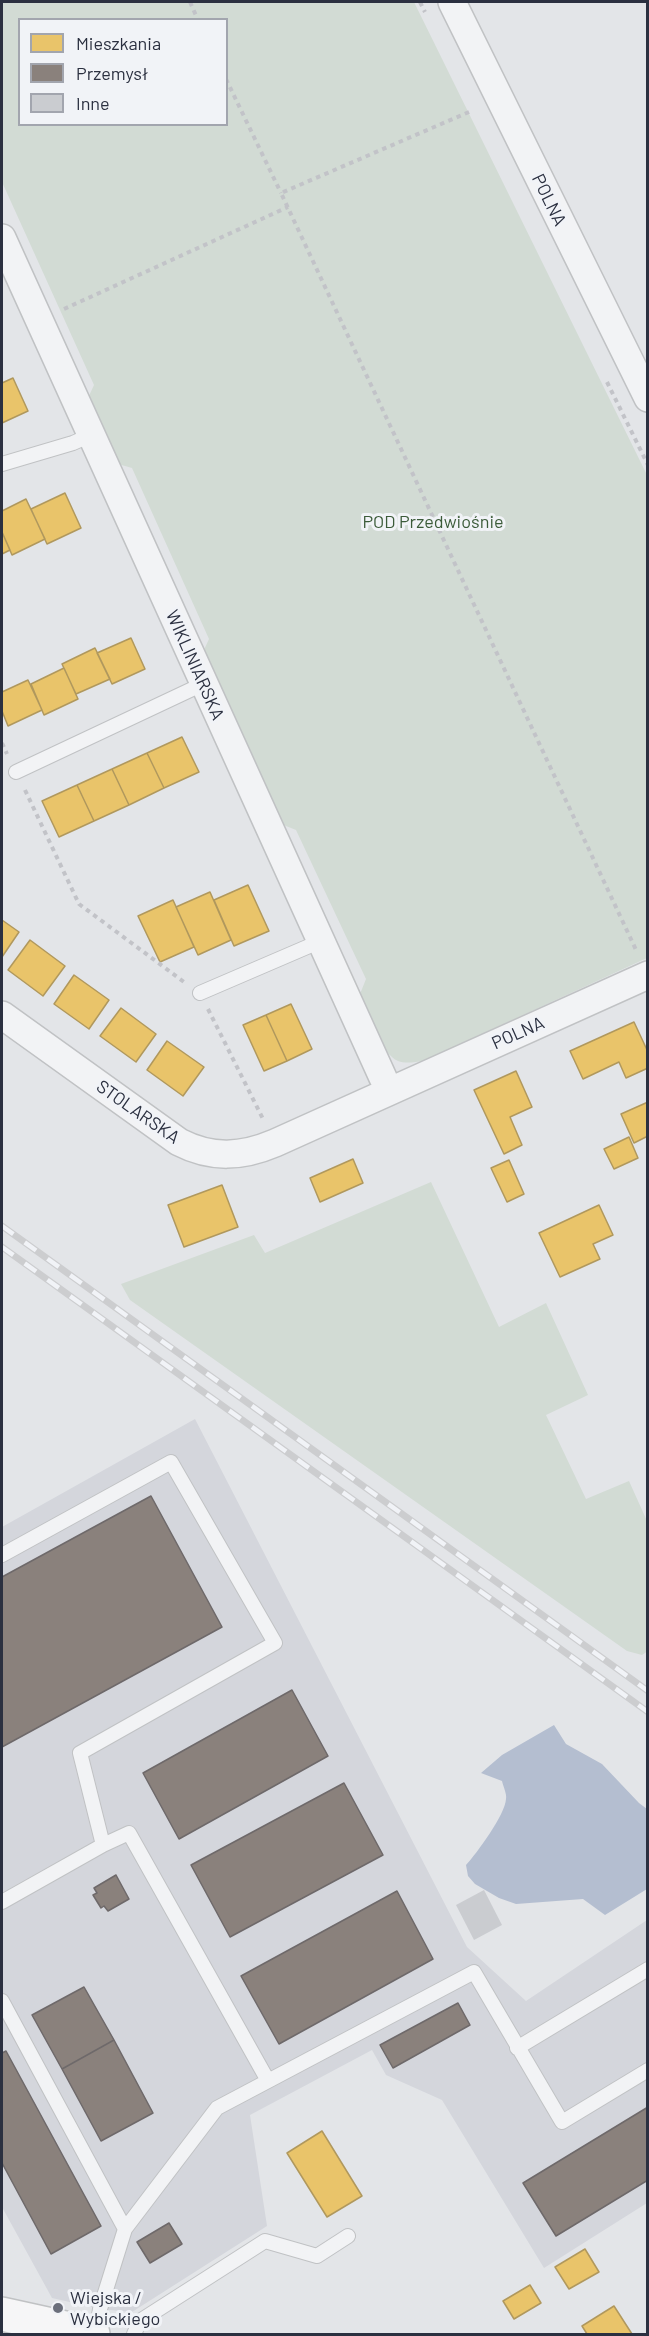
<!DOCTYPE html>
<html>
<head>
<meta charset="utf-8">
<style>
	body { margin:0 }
	#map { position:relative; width:649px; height:2336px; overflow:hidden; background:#e3e5e8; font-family:Barlow,sans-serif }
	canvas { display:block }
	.frame { position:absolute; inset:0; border:3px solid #2b3040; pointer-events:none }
	.legend { position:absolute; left:18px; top:18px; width:210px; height:108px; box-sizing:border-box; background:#f1f3f7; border:2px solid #a2a5ae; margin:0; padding:8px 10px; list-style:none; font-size:18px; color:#2b3040 }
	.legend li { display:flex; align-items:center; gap:12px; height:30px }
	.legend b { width:30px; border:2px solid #a2a5ae }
</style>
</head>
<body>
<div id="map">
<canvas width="649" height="2336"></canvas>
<div class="frame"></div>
<ul class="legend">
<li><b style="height:16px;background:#e9c46a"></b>Mieszkania</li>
<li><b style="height:16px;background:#8a817c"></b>Przemysł</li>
<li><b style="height:16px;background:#caccd0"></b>Inne</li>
</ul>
</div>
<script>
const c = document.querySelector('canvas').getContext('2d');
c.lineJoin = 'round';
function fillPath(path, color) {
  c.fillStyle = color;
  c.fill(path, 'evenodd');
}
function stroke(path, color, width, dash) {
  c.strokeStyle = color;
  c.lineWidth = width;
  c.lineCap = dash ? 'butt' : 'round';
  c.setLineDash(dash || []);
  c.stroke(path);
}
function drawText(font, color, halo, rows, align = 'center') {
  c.font = font + ' Barlow,sans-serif';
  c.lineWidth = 6;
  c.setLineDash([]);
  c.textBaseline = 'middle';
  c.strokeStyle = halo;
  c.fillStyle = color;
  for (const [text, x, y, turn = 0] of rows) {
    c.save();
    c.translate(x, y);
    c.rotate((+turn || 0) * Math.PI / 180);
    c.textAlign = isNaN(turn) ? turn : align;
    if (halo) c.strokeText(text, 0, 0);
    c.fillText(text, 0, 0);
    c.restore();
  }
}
const built = new Path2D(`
	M195,1419l272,528 59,54 121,-81v283l-103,65 -102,-168 -56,-25 -14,-25 -122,65 17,111 -135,86 -32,-3 -48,-11 -50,-91v-680z`);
const green = new Path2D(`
	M2,2h412l233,473v483l-224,103c-8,1 -17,3 -25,0 -18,-8 -30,-49 -38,-67l6,-15 -70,-149 -15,-6 -78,-172 6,-13 -77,-171 -14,-4 -30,-66 6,-13 -92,-203zM20,20h206v104h-206z
	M431,1182l68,145 47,-24 42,92 -42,20 40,84 43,-18 18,40 1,130 -6,4 -15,-4 -497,-351 -9,-16 133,-49 11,18z`);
const water = new Path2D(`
	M554,1725l12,19 36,20 37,39 8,6v80l-42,26 -22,-16 -67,5 -17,-6 -24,-14 -7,-8 -2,-11c11,-12 39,-50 40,-66 1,-5 -3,-13 -4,-18l-21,-8 21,-18z`);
const homes = new Path2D(`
	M13,378l15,33 -26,12v-40z
	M65,493l16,35 -34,16 -16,-35z
	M26,499l19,40 -33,16 -10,-23v-21z
	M2,532l8,18 -8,4z
	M131,638l14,31 -33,15 -15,-31z
	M95,648l15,31 -34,15 -14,-30z
	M64,668l14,31 -34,16 -13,-31z
	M28,680l14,30 -34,16 -6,-15v-19z
	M182,737l17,35 -35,16 -17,-35z
	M147,753l17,35 -35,17 -17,-36z
	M112,769l17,36 -35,16 -17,-36z
	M77,785l17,36 -35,16 -17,-36z
	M248,885l21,46 -35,15 -20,-46z
	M210,892l21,48 -33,15 -22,-48z
	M173,900l21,47 -34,15 -22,-46z
	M2,920l17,12 -17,25z
	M30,940l35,26 -22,30 -35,-26z
	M74,975l35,25 -20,29 -35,-25z
	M291,1004l21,45 -25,12 -21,-46z
	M121,1008l35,26 -20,28 -36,-26z
	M266,1015l21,46 -23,10 -21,-46z
	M634,1022l14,30v16l-22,10 -7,-16 -36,17 -13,-28z
	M167,1041l37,26 -21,29 -36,-26z
	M516,1071l16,36 -22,10 12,28 -18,9 -30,-64z
	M648,1102v34l-14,7 -13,-29z
	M629,1137l9,21 -24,11 -10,-20z
	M353,1159l10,24 -43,19 -10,-24z
	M509,1160l15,34 -17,8 -16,-34z
	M222,1185l16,42 -54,20 -16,-42z
	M599,1205l14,30 -20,9 7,15 -40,18 -21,-44z
	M322,2131l40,65 -35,21 -40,-64z
	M585,2249l14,23 -30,17 -14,-22z
	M530,2285l11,18 -27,16 -11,-18z
	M614,2306l18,28h-45l-5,-8z`);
const industry = new Path2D(`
	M151,1496l71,131 -220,120v-170z
	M292,1690l36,66 -149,83 -36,-66z
	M344,1783l39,72 -153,82 -39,-72z
	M116,1875l13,24 -21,12 -4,-5 -3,2 -8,-13 4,-2 -3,-5z
	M397,1891l36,68 -154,85 -38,-68z
	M84,1987l30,53 -52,29 -30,-54z
	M458,2003l12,22 -77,43 -13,-23z
	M114,2040l39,73 -52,28 -39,-72z
	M6,2051l95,175 -50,28 -49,-91v-110z
	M648,2107v73l-92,56 -33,-53z
	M169,2223l13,21 -32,19 -13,-21z`);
const building = new Path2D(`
	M484,1890l18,35 -28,15 -18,-35z`);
const path = new Path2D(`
	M190,2l8,18
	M420,2l5,10
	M226,79l55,114
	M469,112l-188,81 356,759
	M64,309l224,-102
	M607,382l41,83
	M2,743l5,11
	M25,790l54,114 105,78
	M208,1009l56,112`);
const lane = new Path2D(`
	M2,464l71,-21 18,-8
	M16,772l187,-88
	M200,993l121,-52
	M2,1555l169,-93 104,181 -195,110 23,92 -101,57
	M103,1845l26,-12 138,246
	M2,2001l123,228
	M517,2048l131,-79
	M96,2334l4,-25 25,-80 92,-121 257,-136 88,150 86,-52
	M134,2334l6,-13 125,-80 52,15 31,-20`);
const street = new Path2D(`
	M452,2l196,396
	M2,238l387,853
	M2,1015l177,127c33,17 63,15 96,1l373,-168`);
const secondary = new Path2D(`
	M2,2314l91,20`);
const rail = new Path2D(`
	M2,1226l646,465
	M2,1247l646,465`);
const markers = [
	[58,2308,6,"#6b6f7b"]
];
const streetNames = [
	["POLNA",549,200,64],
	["WIKLINIARSKA",195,665,66],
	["POLNA",518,1033,-24],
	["STOLARSKA",138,1112,35]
];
const parkNames = [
	["POD Przedwiośnie",433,522]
];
const poiNames = [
	["Wiejska /",70,2298],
	["Wybickiego",70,2319]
];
fillPath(built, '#d4d6dc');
fillPath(green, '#d2dbd4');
fillPath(water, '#b4bed0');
fillPath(homes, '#e9c46a');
stroke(homes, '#b0985d', 1.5);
fillPath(industry, '#8a817c');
stroke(industry, '#6e696a', 1.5);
fillPath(building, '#caccd0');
stroke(lane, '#c0c2c4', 16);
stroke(street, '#c0c2c4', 30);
stroke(secondary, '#c0c2c4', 36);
stroke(path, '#c2c3c8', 4, [4.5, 4.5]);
stroke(lane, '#f2f3f5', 14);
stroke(street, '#f2f3f5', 27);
stroke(secondary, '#f6f6f7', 33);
stroke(rail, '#cccdcf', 7);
stroke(rail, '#f1f3f7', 4.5, [14]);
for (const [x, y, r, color] of markers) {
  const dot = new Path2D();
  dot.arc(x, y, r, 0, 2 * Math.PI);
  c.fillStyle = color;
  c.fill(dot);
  stroke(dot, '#f1f3f7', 2);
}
drawText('18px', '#2b3040', '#f1f3f7', streetNames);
drawText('18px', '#3b5b39', '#f1f3f7', parkNames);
drawText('18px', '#2b3040', '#f1f3f7', poiNames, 'left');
</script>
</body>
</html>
